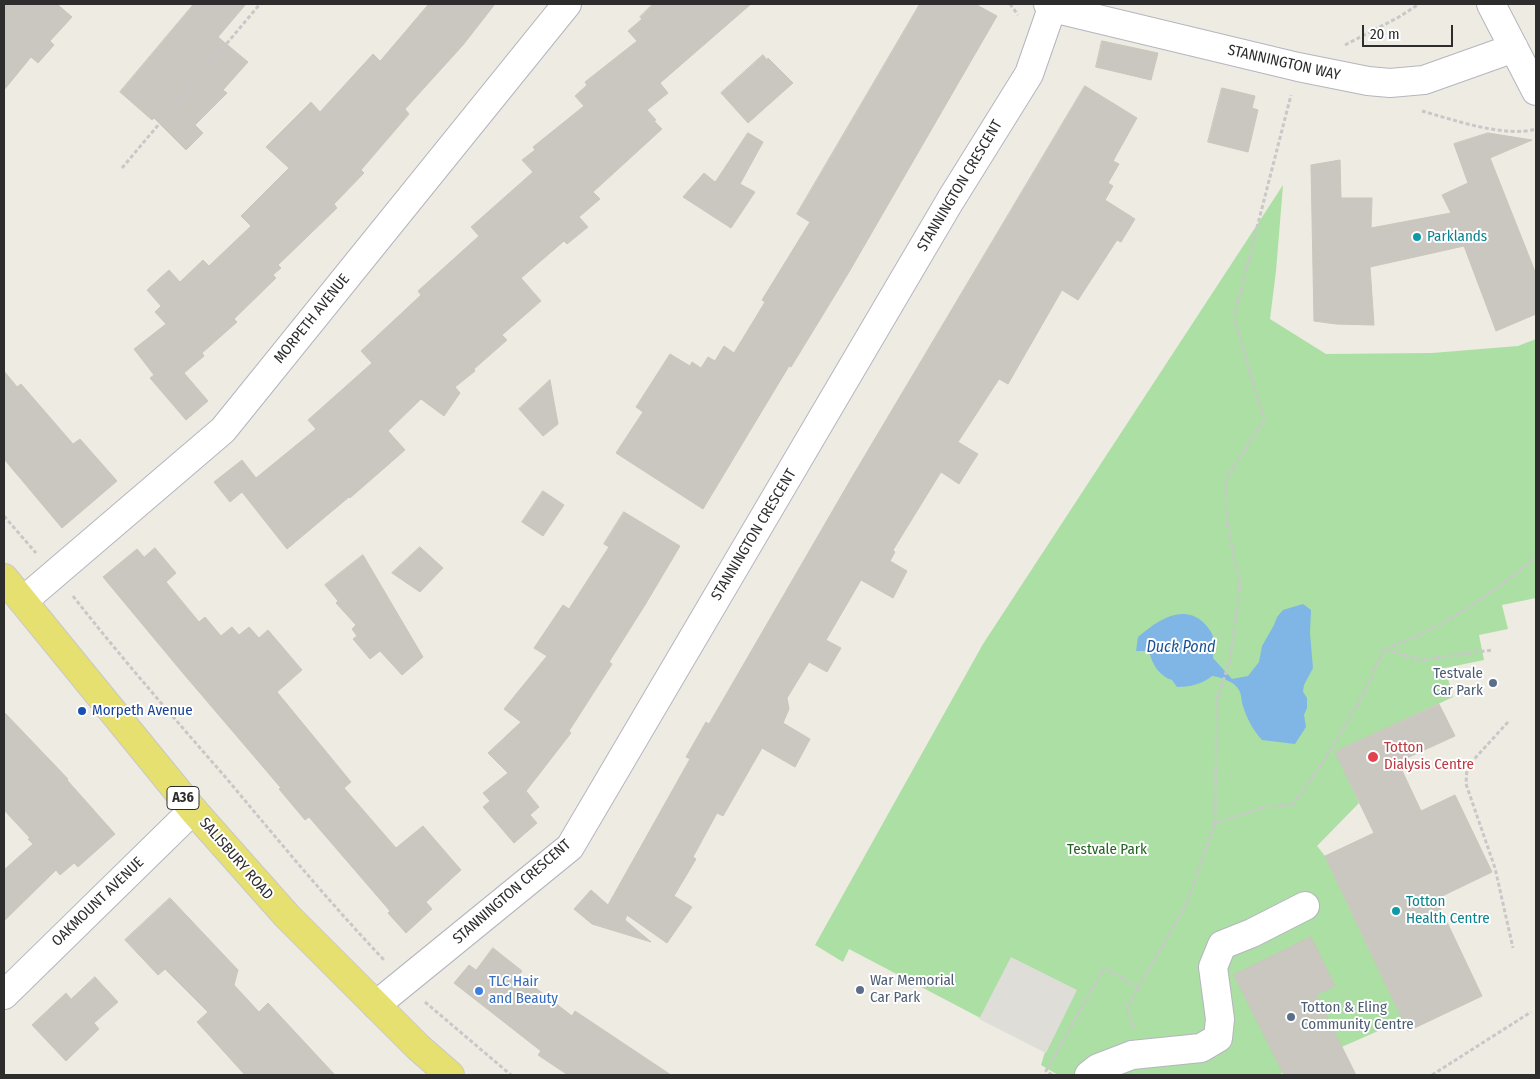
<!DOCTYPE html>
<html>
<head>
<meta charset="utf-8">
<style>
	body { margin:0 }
	#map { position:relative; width:1540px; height:1079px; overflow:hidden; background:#edebe2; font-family:"Fira Sans Condensed",sans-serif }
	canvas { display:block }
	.frame { position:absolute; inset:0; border:5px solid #2d2d2d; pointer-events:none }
	.scale { position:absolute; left:1362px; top:25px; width:91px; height:22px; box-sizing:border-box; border:2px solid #2d2d2d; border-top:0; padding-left:6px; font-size:15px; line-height:18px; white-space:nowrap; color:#2d2d2d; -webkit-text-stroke:4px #fff; paint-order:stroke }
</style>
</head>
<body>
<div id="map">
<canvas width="1540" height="1079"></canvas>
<div class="frame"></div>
<div class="scale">20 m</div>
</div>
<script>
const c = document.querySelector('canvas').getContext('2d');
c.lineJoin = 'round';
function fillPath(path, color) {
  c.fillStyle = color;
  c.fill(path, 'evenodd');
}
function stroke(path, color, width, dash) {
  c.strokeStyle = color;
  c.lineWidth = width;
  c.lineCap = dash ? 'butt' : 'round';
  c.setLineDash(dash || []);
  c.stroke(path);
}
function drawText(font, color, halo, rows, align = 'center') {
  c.font = font + ' "Fira Sans Condensed",sans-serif';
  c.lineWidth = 4;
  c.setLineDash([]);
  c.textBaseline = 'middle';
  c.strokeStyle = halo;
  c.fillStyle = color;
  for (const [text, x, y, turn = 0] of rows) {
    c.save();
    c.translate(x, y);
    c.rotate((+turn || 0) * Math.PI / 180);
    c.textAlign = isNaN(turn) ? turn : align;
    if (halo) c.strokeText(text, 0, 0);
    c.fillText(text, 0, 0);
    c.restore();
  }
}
const green = new Path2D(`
	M1283,185l-7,86 -6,48 56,35 106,-1 86,-7 18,-7v259l-34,7 6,24 -29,6 5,25 -39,8 8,29 -117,55 23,51 -42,43 8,10 78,164 -125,55h-220l-17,-10 4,-13 -196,-103 -6,13 -28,-17 168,-301z`);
const plaza = new Path2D(`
	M1011,957l66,33 -31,63 -67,-34z`);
const water = new Path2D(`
	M1303,604l8,6 -1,23 3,35 -9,17 -1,7 4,6v10l-3,7 2,12 -11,17 -33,-4c-9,-10 -15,-21 -19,-34 -2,-5 -1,-11 -4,-16 -4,-8 -18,-13 -27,-14 -9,8 -23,11 -35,11l-5,-7c-13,-4 -20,-16 -23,-29h-13l2,-14c18,-15 43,-34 65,-15 4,4 10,11 10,16 1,6 0,14 0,20l19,21 16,-3 11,-14 3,-16 12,-21 3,-8 6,-7z`);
const building = new Path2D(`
	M4,4h53l15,13 -22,24 4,4 -16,18 -7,-6 -27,33z
	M194,4h52l-28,33 30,25 -25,28 4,3 -32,32 8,8 -17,17 -32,-32 -2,2 -32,-28z
	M429,4h66l-32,41 -58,64 4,5 -48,56 3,3 -30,31 3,4 -59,57 3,3 -8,7 3,3 -42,41 3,3 -35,31 2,3 -20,17 24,28 -22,19 -36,-42 4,-3 -20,-26 32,-25 -11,-12 6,-6 -14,-16 22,-20 11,12 23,-22 6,6 42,-40 -10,-10 48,-48 -23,-21 45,-45 9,10 53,-58 7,7z
	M653,4h98l-91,79 8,10 -21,17 9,10 -2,1 8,8 -69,63 7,7 -21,18 9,10 -21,17 -3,-3 -43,37 20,23 -39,34 5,5 -33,29 1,2 -20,16 5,6 -16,23 -23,-17 -33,32 17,19 -55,48 -1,-1 -18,15 -44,37 -45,-57 -12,10 -16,-20 28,-22 14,18 60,-49 -8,-9 64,-57 -11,-12 60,-56 -3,-4 61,-55 -8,-9 62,-55 -11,-12 13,-10 -2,-3 51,-41 -9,-10 12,-11 -2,-3 52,-41 -9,-10 14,-12 -2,-2z
	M920,4h55l22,12 -148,256 -58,95 -2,-1 -86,143 -87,-56 27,-41 -7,-5 34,-53 20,12 2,-4 9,6 7,-11 7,4 9,-15 10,7 31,-51 -3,-2 48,-78 -13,-8z
	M1102,41l56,12 -7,27 -55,-13z
	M763,55l4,5 1,-2 25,25 -45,40 -27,-30z
	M1085,86l52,32 -24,43 6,3 -11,19 5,3 -8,14 30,19 -14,23 -4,-2 -39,60 -16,-10 -54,94 -9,-5 -41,63 20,12 -19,30 -18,-12 -48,78 2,2 -5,9 17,10 -14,27 -32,-18 -35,60 15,8 -14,24 -18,-10 -22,36 2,11 -6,14 27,16 -15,28 -33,-19 -39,68 -6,-3 -24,44 3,2 -22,37 18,11 -25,36 -40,-28 -2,5 26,22 -59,-18 -18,-15 17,-19 17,15 82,-146 -4,-2 20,-35 3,2 142,-245z
	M1222,88l33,8 -3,12 6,2 -10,42 -40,-10z
	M748,133l15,9 -23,42 15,8 -24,36 -48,-31 21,-24 11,9z
	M1488,133l44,7 -42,18 46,116v40l-40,17 -32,-85 -94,21 4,58 -38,-1 -22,-3 -3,-156 29,-5 1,38h31l-1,30 80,-15 -9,-18 26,-12 -14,-39z
	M4,371l13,16 4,-3 52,60 7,-5 37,42 -55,47 -58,-69z
	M550,380l8,44 -15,12 -24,-27z
	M543,491l21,14 -21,31 -21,-14z
	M624,512l56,34 -35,59 -36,57 3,2 -43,67 2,2 -45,58 13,16 -9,8 7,8 -23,20 -31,-36 7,-6 -7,-8 25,-20 -20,-20 33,-31 -17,-13 43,-53 -13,-8 29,-43 6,4 40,-62 -5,-3z
	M420,547l23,21 -23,24 -28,-19z
	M155,548l21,25 -10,9 33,40 6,-5 16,19 11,-9 7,8 10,-8 10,11 9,-8 34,40 -25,22 74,90 -7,6 52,60 27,-22 38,44 -35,32 6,7 -26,24 -18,-20 2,-2 -81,-94 -4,3 -26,-31 2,-1 -99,-116 -79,-95 34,-28 7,8z
	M363,555l60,102 -21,18 -22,-24 -10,8 -17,-20 4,-3 -5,-7 4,-4 -20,-22 2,-2 -13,-16z
	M1439,704l16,32 -57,26 23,49 34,-16 37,77 -56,27 46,97 -74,35 -83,-175 49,-23 -39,-81z
	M4,712l64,67 -1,1 48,54 -37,33 -4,-4 -14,12 -4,-5 -52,51v-51l29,-26 -5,-5 2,-1 -26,-28z
	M170,898l68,72 -4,15 25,27 9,-9 67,72h-90l-48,-53 11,-10 -43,-43 -7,6 -33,-35z
	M1311,937l24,49 -19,9 40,80h-72l-50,-100z
	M493,948l29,23 -3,4 53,41 3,-5 96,64h-103l-30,-20 3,-4 -87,-68 15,-18 7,5z
	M95,977l23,25 -24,21 5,6 -33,32 -34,-36 34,-32 5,6z`);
const path = new Path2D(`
	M1010,4l8,11
	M1345,45l54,-28 20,-13
	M1422,111c32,9 83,27 114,18
	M122,168l138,-164
	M4,516l32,37
	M73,596c49,63 102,123 154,183 51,61 102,123 157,181
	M1385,650l36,10 71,-10
	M1508,722l-41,45 -1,17 29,84 18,80
	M1215,823l2,-123 13,-40 10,-75 -13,-63 -1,-43 38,-59 -30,-103 57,-222
	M425,1002l86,73
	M1134,1026l-8,-17 61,-106 28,-80 51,-16 27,-3c37,-49 66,-98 91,-154 15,-7 29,-12 43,-19 39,-19 76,-47 109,-74
	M1052,1075l-6,-4 58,-103 34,19
	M1432,1075l99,-63`);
const minor = new Path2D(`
	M1048,4l4,4 246,59 70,14 22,2 34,-3 90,-32
	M1491,4l45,87
	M23,601l200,-171 344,-426
	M4,995l189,-185
	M376,1005l194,-158 380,-646 79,-127 23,-66
	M1089,1075l9,-7 34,-13 69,-7 17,-10 2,-19 -7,-52 9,-22 30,-12 53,-27`);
const major = new Path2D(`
	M4,578l189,232 94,106 131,131 32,28`);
const markers = [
	[1417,237,5,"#0f9aa8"],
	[1493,683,5,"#5c6f8a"],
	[82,711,5,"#1a4fb4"],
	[1373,757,6,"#e0444e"],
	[1396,911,5,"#0f9aa8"],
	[860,990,5,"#5c6f8a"],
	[479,991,5,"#3f7fe0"],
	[1291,1017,5,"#5c6f8a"]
];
const shields = [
	[183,798,32]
];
const shieldNames = [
	["A36",183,798]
];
const streetNames = [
	["STANNINGTON WAY",1284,63,13],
	["STANNINGTON CRESCENT",960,186,-59],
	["MORPETH AVENUE",312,319,-51],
	["STANNINGTON CRESCENT",754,535,-59],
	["SALISBURY ROAD",236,859,49],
	["STANNINGTON CRESCENT",512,892,-41],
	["OAKMOUNT AVENUE",98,902,-44]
];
const cultureNames = [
	["Parklands",1427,237],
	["Totton",1406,902],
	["Health Centre",1406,919]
];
const serviceNames = [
	["Testvale",1483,674,"right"],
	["Car Park",1483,691,"right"],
	["War Memorial",870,981],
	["Car Park",870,998],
	["Totton & Eling",1301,1008],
	["Community Centre",1301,1025]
];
const transitNames = [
	["Morpeth Avenue",92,711]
];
const healthNames = [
	["Totton",1384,748],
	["Dialysis Centre",1384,765]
];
const parkNames = [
	["Testvale Park",1107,850]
];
const shopNames = [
	["TLC Hair",489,982],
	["and Beauty",489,999]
];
const waterNames = [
	["Duck Pond",1181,648]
];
fillPath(green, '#acdfa3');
fillPath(plaza, '#deddd8');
fillPath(water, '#7fb6e5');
fillPath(building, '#c9c7c0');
stroke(building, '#c9c7bb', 1);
stroke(minor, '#b5b5bf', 30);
stroke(major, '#c8c8c8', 30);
stroke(path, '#c8c8c8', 3, [4, 2.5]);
stroke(minor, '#fff', 28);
stroke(major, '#e5e06f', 28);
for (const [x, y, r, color] of markers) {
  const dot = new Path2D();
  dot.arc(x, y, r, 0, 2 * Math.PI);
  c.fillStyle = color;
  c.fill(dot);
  stroke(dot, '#fff', 2);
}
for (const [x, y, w] of shields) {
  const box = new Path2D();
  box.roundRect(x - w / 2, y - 11.5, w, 23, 4);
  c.fillStyle = '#fff';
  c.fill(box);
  stroke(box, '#2d2d2d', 1);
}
drawText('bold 14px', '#2d2d2d', null, shieldNames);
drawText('15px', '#2d2d2d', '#fff', streetNames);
drawText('15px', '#0d838f', '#fff', cultureNames, 'left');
drawText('15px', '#4e5e75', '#fff', serviceNames, 'left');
drawText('15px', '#164399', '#fff', transitNames, 'left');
drawText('15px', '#be3a42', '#fff', healthNames, 'left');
drawText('15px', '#236622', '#fff', parkNames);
drawText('15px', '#366cbe', '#fff', shopNames, 'left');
drawText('italic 16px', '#1a5395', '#fff', waterNames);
</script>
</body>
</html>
